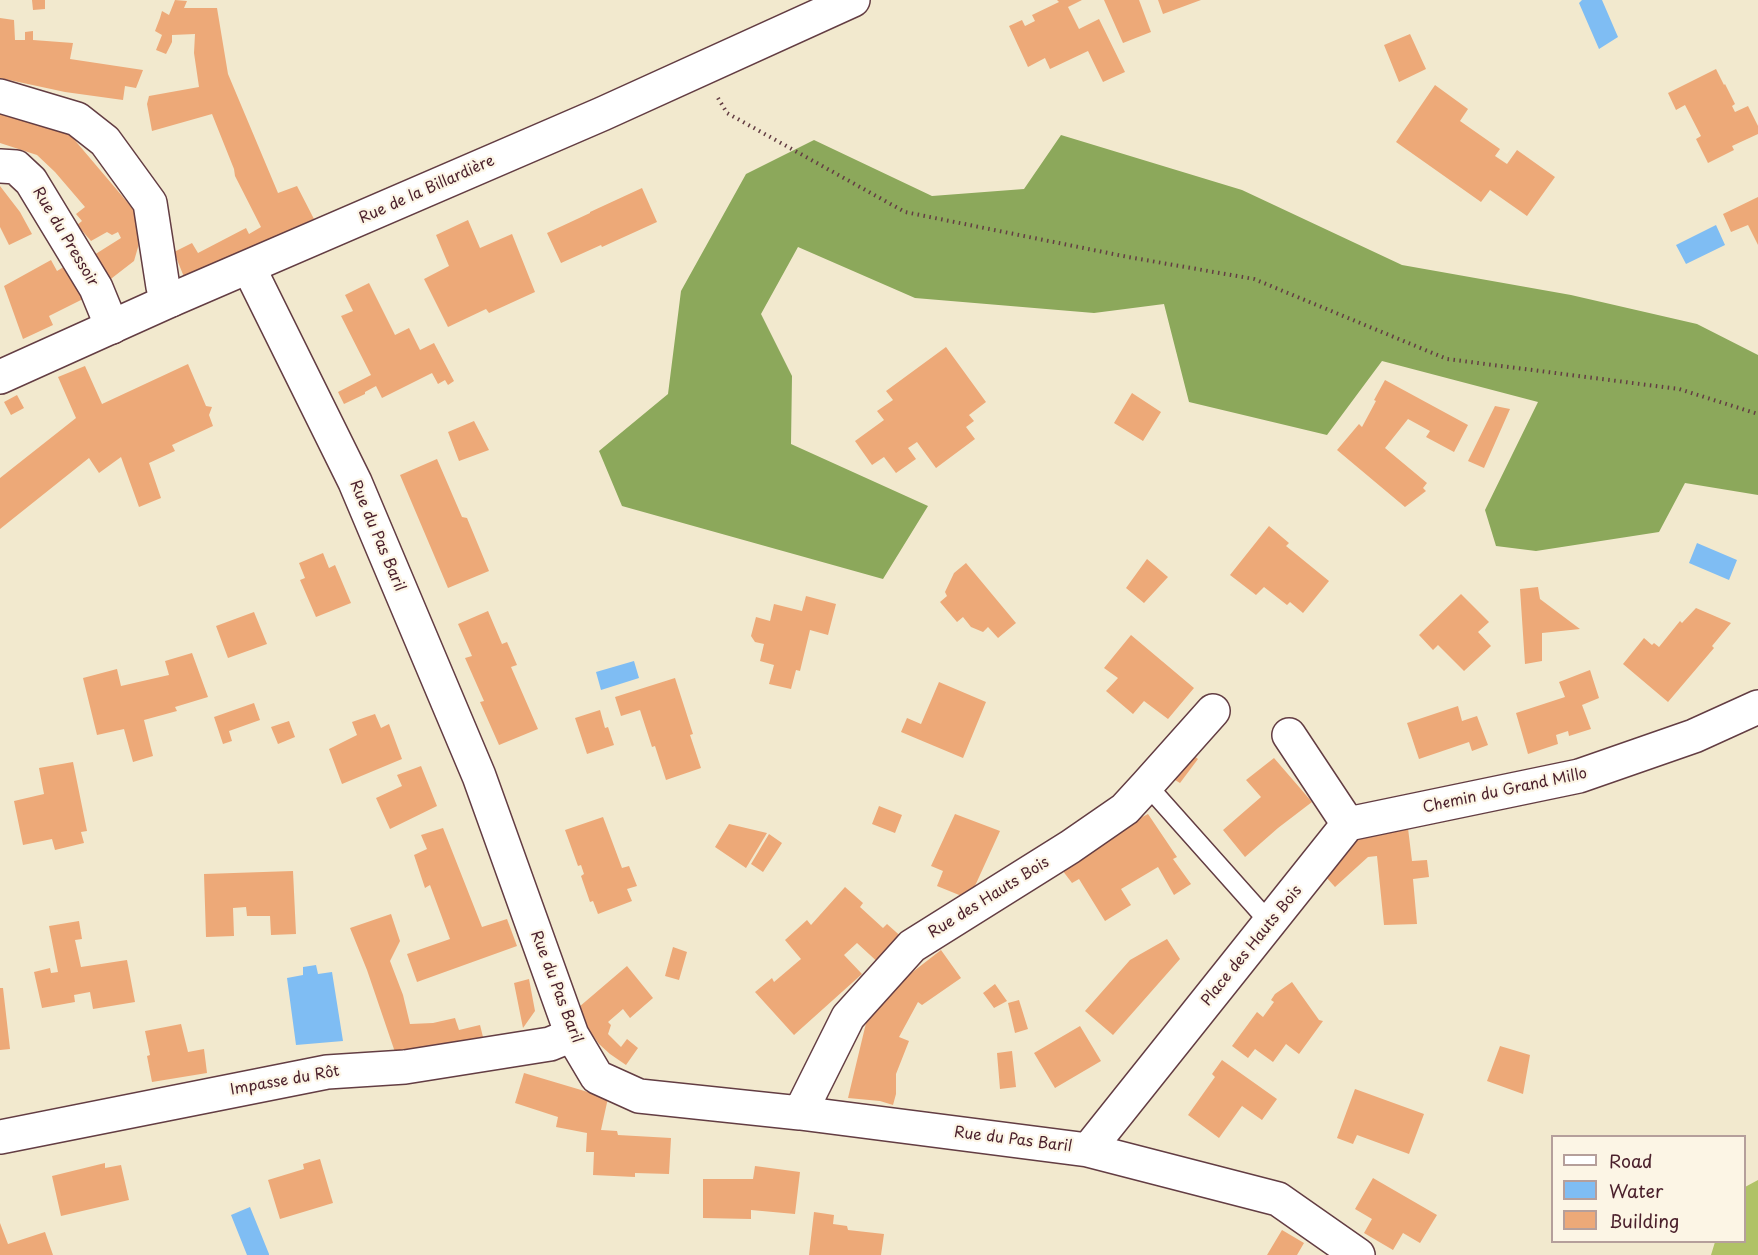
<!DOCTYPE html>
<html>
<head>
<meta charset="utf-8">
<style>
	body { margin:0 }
	#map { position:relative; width:1758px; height:1255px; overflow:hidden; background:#f2e9ce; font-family:"Playpen Sans",sans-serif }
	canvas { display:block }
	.legend { position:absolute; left:1551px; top:1135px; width:195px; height:108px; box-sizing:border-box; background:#fcf5e5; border:2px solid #b59f9b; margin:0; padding:8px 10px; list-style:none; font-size:18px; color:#4a1f2b }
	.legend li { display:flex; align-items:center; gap:12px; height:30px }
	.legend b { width:30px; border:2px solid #b59f9b }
</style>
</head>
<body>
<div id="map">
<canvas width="1758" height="1255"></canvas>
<ul class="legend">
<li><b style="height:8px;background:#fff"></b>Road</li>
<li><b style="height:16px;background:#7fbdf3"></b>Water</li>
<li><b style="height:16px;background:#eda978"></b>Building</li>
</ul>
</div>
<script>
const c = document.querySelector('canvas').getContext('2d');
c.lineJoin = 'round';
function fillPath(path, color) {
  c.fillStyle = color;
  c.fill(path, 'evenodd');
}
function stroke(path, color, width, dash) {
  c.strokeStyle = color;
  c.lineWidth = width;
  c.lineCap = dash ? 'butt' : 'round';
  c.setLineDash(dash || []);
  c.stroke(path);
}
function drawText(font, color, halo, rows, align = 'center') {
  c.font = font + ' "Playpen Sans",sans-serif';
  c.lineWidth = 4.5;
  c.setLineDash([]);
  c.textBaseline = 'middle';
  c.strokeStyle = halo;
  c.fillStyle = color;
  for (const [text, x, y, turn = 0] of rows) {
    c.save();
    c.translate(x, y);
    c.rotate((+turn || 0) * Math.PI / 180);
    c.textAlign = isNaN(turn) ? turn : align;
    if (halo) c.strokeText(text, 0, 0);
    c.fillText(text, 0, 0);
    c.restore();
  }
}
const green = new Path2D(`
	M1758,1180v75h-47l4,-13h29l1,-55z`);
const forest = new Path2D(`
	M1061,135l181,55 160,75 169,30 126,29 61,31v140l-73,-12 -26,49 -123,19 -40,-5 -11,-36 53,-108 -156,-41 -55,74 -138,-33 -25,-98 -70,9 -179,-15 -117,-51 -37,67 31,62 -1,68 137,62 -45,73 -261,-73 -23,-55 69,-57 13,-103 65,-117 68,-34 118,56 92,-7z`);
const water = new Path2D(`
	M1582,0h20l16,37 -19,12 -20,-46z
	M1716,225l9,20 -39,19 -10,-19z
	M1697,543l40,17 -8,20 -40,-17z
	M634,661l5,17 -38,12 -5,-18z
	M316,965l2,9 14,-2 11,69 -47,4 -9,-67 16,-3v-8z
	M250,1207l19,47v1h-22l-16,-40z`);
const building = new Path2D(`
	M32,0h13v9l-12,1z
	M175,0l12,1 -3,7h33l11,66 50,119 19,-7 17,33 -130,58 -10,-25 18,-9 6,10 48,-25 3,6 12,-7 -26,-51 -1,-7 -22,-55 -60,17 -5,-27 2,-8 50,-9 -5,-34 1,-19 -23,1v7l-6,12 -10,-4 6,-15 -7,-4 5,-13 2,-7 7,4z
	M1057,0h25l-14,7 11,22 20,-10 26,53 -22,10 -15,-31 -38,18 -5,-11 -17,9 -19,-41 13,-6 3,6 10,-5 -3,-6 27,-13z
	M1104,0h35l12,32 -28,11z
	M1158,0h43l-38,14z
	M0,18l14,2 1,20h10v-8l8,-1v9l40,3 -3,16 73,11 -7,18 -11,-2 -2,14 -58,-8 -65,-14z
	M1410,34l16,35 -27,13 -15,-37z
	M1716,69l8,16 1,-1 10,20 -3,2 3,6 13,-6 10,20v8l-26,12 2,4 -26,13 -12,-24 5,-3 -16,-31 -9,5 -8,-17z
	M1435,85l33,24 -8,12 40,28 -5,7 12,8 10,-14 38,27 -28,39 -37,-26 -9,12 -85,-60z
	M0,107l67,24 78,92 -11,38 -31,24 -9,-30 27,-17 -3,-6 -6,3 -5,-3 -16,9 -14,-16 5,-4 -6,-7 9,-7 -30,-35 -18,-17 -37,-12z
	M0,186l20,26 12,22 -23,11 -9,-18z
	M642,188l15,34 -55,25 -1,-2 -40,18 -14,-30 43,-20v-1z
	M1758,197v48l-10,-20 -17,7 -8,-18z
	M468,220l12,28 32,-14 23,58 -46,21 -3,-4 -38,18 -24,-48 25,-13 -13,-31z
	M51,260l6,11 10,-6 16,34 -34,17 4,9 -30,14 -19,-53z
	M369,283l26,52 14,-7 11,22 14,-7 20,38 -6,4 -3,-5 -7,4 -6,-11 -50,25 -6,-12 -11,6v2l-21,10 -6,-12 33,-17 -30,-59 12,-5 -8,-16z
	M946,347l40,55 -17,13 5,6 -8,6 9,12 -39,29 -19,-26 -9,6 8,11 -20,14 -12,-16 -12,8 -17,-24 29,-21 -7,-9 16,-11 -7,-9z
	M188,364l18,42 6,1 -3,8 4,11 -41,19 3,6 -26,12 12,35 -22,9 -18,-50 -22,16 -10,-15 -89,71v-51l76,-60 -18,-41 27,-11 17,38z
	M1385,380l83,45 -14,27 -28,-15 4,-6 -22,-12 -23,29 42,35 -4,5 3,3 -21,16 -68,-57 22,-26 3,3 14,-26 -2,-1z
	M1132,393l29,19 -18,29 -29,-18z
	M17,395l7,13 -13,7 -7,-13z
	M1495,406l15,3 -26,59 -16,-7z
	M474,421l15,29 -30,11 -11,-29z
	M437,459l25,58 5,1 22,53 -41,17 -48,-113z
	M1269,526l20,17 -3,3 43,35 -26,32 -13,-11 -3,3 -23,-18 -8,8 -26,-20z
	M323,553l6,15 6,-3 16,38 -35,14 -16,-37 5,-2 -6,-15z
	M1147,559l21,18 -24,26 -18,-15z
	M966,563l50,60 -18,15 -10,-11 -5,5 -12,-5 -8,-10 -6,5 -17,-20 7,-6 -2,-4 9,-19z
	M1538,587l2,12 40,30 -38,4v28l-17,3 -5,-75z
	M1461,594l28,28 -11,10 13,14 -27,25 -26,-26 -5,5 -14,-15z
	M806,596l30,8 -8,31 -18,-5 -10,41 -4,-1 -5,19 -22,-5 5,-19 -14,-4 4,-17 -9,-2 -4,-6 5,-19 14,4 4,-17 28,7z
	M1696,608l35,15 -19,23 2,2 -46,54 -45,-38 21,-26 8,7 2,-2 5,4 21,-26 2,2z
	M488,611l14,33 5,-2 10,23 -6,2 27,62 -39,16 -19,-43 4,-1 -19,-43 7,-2 -14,-32z
	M254,612l13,32 -39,14 -12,-32z
	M1131,635l63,53 -26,31 -24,-18 -11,13 -27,-23 12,-13 -14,-10z
	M192,653l16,44 -33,10 2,4 -33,9 9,36 -20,6 -9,-33 -27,6 -14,-57 34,-9 4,17 48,-11 -4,-14z
	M1590,670l9,28 -17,7 9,24 -22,7 -1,-5 -12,4 2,9 -30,10 -12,-41 49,-16 -6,-15z
	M675,678l18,56 -3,1 11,33 -35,12 -11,-34 -3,1 -12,-37 -19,6 -6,-19z
	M939,682l47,20 -23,56 -62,-26 6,-14 14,6z
	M254,703l6,17 -31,11 3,10 -9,3 -9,-27z
	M1458,706l4,15 15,-5 11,29 -16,6 -3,-9 -50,17 -12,-36z
	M600,710l5,18 3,-1 6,18 -27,9 -12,-36z
	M375,714l6,14 8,-4 13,35 -60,25 -13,-35 28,-14 -5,-13z
	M289,721l6,16 -17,7 -7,-17z
	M1184,748l14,11 -18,24 -15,-9z
	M1274,758l38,44 -34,26 -33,29 -22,-27 38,-33 -15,-17z
	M73,762l14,69 -6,1 3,11 -29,7 -3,-11 -29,6 -9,-44 30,-7 -5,-26z
	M421,766l16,40 -47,23 -14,-31 26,-12 -5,-11z
	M879,806l23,9 -7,18 -23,-9z
	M955,814l45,17 -31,68 -32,-13 6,-15 -12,-5z
	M1148,814l29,43 -4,2 18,25 -17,11 -16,-28 -37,22 10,16 -26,16 -26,-42 -7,4 -16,-21z
	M603,817l19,51 7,-2 8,20 -10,3 5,12 -34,13 -5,-13 -3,1 -9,-26 3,-2 -3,-9 -3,1 -13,-36z
	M1407,820l5,41 15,-1 2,17 -16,2 4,45 -33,1 -7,-69 -9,1 -33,30 -9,-10 9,-13 39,-42z
	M729,824l38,9 -21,35 -31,-21z
	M443,828l39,99 25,-8 10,27 -100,36 -10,-28 43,-15 -20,-54 -5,3 -11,-33 13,-6 -6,-14z
	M769,834l13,9 -19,29 -12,-8z
	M293,871l3,63 -25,1 -1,-19h-23l-1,-9 -13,1 1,28 -28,1 -2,-63z
	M845,887l18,16 -3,4 23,21 4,-4 18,16 -23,26 -25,-23 -13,12 18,19 -68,61 -39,-43 17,-14 2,4 27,-23 -16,-19 22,-20 4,5z
	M391,914l9,27 -10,20 13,34 7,29 23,-1 22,-5 4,12 21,-5 5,20 -88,13 -30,-88 -17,-42z
	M79,921l3,18 -7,1 6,27 46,-7 8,42 -42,7 -3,-17 -16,3 1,7 -33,6 -8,-36 16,-4 1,5 7,-1 -9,-46z
	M1167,939l13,20 -67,76 -28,-24 45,-51z
	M673,947l14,5 -8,28 -14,-4z
	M941,950l20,28 -39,27 -4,-3 -19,35 10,4 -13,33v20l-3,11 -13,-4 -32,-3 19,-79 25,-31z
	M627,966l26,32 -23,20 -7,-9 -15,13 3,3 -3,9 13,13 6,-8 11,9 -12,17 -16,-11 -11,-10 -14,-19 -6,-18z
	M529,979l6,32 -12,17 -9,-45z
	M1292,982l27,38 4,1 -24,33 -13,-10 -13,18 -18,-13 -7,9 -16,-12 25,-34 6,5 11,-15 -3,-2 4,-6z
	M995,984l12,17 -13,7 -11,-15z
	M0,988h3l7,61 -10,1z
	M1019,1000l9,29 -13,4 -7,-30z
	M181,1024l7,28 16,-3 3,24 -55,9 -5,-26 3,-1 -5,-24z
	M1080,1026l21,35 -46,27 -21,-35z
	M1500,1046l30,9 -7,39 -36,-13z
	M1012,1051l4,36 -16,2 -3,-36z
	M1222,1060l55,39 -15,21 -20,-14 -23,32 -31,-23 27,-38 -3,-3z
	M524,1073l84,25 -7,32 16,1 1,4 53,3 -2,36 -34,-1v4l-42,-2 1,-23h-8l1,-19 -31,-6 2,-10 -43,-14z
	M1355,1089l69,25 -15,40 -52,-19 -4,9 -16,-6z
	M320,1159l13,44 -53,16 -12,-39 36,-11 -1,-5z
	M105,1163v5l16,-3 8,35 -68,16 -9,-40z
	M755,1166l45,6 -5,42 -44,-4v9l-48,-1v-39h50z
	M1373,1178l64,37 -17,28 -17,-10 -10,17 -29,-17 8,-14 -17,-10z
	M814,1212l20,3 -1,9 14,2 1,4 36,4 -3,21h-72z
	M0,1223l8,21 37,-12 8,23h-53z
	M1282,1230l22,13 -7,12h-30z`);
const path = new Path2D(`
	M718,98l9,15 178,99 223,45 126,22 193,80 232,30 79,25`);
const service = new Path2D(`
	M1147,785l123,138`);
const minor = new Path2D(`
	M0,96l77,23 28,22 45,62 13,84 8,13
	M0,166l16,1 15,14 65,107 16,39
	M249,268l106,214 124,294 93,259 25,42 42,19 161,17 288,37 190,49 80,56
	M1348,824l231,-48 115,-40 64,-29
	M800,1113l48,-96 64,-71 158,-99 55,-38 22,-24 66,-74
	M0,1137l327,-65 78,-5 145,-23 22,-9
	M1088,1150l260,-326 -59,-89`);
const tertiary = new Path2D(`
	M0,377l171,-77 431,-186 251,-114`);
const streetNames = [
	["Rue de la Billardière",427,190,-24],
	["Rue du Pressoir",65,237,59],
	["Rue du Pas Baril",377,536,67],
	["Chemin du Grand Millo",1505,791,-12],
	["Rue des Hauts Bois",989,898,-32],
	["Place des Hauts Bois",1252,946,-51],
	["Rue du Pas Baril",556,987,69],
	["Impasse du Rôt",285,1081,-10],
	["Rue du Pas Baril",1013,1140,7]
];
fillPath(green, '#b0c266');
fillPath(forest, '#8ca85b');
fillPath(water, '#7fbdf3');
fillPath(building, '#eda978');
stroke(service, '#633d43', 21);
stroke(minor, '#633d43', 36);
stroke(tertiary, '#633d43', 36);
stroke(path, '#633d43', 4, [1.5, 4.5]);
stroke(service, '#fff', 18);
stroke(minor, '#fff', 33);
stroke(tertiary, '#fff', 33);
drawText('15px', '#4a1f2b', '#fcf5e5', streetNames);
</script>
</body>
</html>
